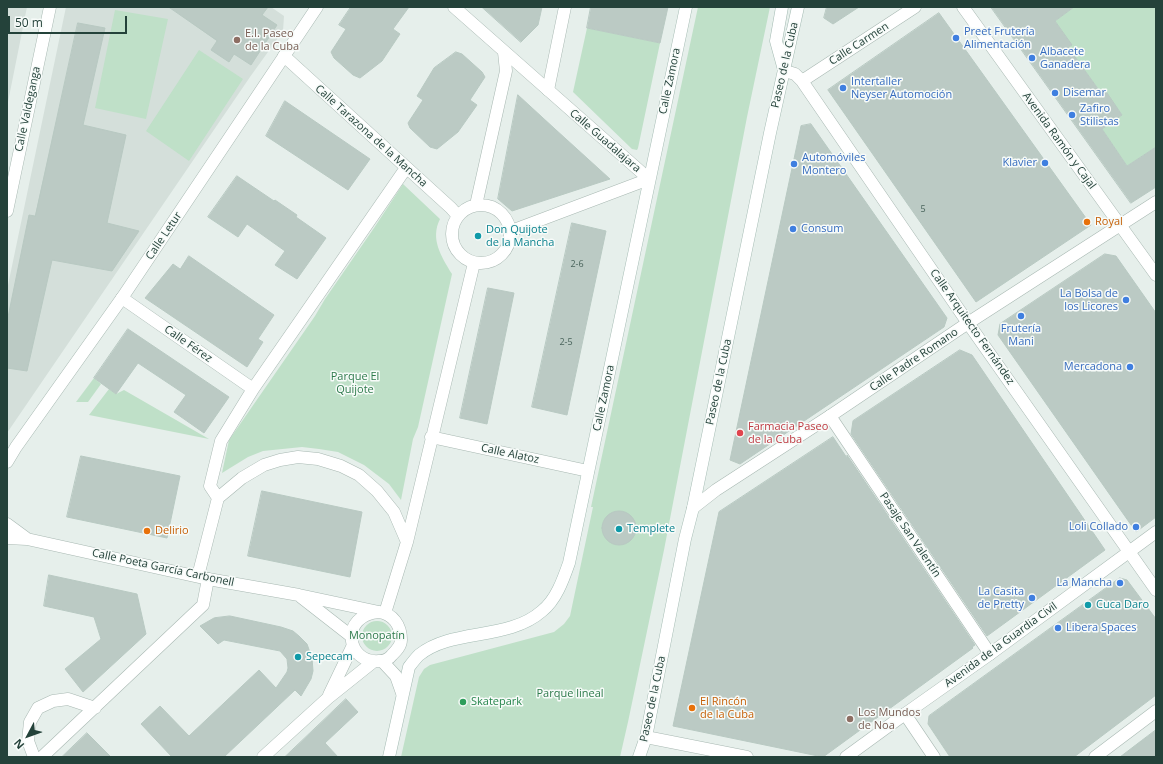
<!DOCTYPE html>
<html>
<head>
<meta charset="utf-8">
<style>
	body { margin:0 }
	#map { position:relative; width:1163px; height:764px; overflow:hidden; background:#e6efeb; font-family:"Open Sans",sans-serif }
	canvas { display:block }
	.frame { position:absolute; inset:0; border:8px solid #24423a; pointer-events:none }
	.north { position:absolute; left:8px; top:716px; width:40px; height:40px; -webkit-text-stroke:3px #f7fbf9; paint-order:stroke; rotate:229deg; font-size:11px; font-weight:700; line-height:16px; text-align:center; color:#24423a }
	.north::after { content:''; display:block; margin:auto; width:14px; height:18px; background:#24423a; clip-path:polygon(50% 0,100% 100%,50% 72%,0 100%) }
	.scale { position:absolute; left:8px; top:16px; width:119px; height:18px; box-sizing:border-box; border:2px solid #24423a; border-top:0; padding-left:5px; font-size:12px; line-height:14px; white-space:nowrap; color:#24423a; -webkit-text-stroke:3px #f7fbf9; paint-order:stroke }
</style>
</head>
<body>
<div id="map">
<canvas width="1163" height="764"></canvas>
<div class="frame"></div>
<div class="north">N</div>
<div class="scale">50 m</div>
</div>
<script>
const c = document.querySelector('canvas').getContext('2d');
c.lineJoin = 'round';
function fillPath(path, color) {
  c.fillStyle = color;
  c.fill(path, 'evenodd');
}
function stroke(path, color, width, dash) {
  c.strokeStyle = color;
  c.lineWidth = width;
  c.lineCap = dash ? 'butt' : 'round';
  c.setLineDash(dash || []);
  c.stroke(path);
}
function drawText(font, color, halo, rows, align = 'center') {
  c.font = font + ' "Open Sans",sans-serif';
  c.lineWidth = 3;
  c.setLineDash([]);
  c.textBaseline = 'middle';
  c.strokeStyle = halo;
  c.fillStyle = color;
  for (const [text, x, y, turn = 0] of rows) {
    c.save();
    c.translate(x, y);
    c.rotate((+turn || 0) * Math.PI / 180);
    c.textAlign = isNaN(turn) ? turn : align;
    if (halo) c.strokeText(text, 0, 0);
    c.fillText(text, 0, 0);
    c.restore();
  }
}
const built = new Path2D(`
	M7,7h20l-20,100z
	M66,7h205l13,9 -1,15 -33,46 -243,356v-143z`);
const green = new Path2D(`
	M698,7h72l-23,110 -83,433 -36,172 -8,35h-219l18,-80 5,-8 6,-4 124,-33 10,-8 6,-8 23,-109h-2z
	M1074,7h82v140l-29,19 -25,-37 20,-14 -17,-24 -4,2 -33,-46 3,-2 -16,-24z
	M115,10l53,9 -22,100 -51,-11z
	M587,28l73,15 -22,105 -1,2 -5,-1 -59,-57z
	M199,50l44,29 -54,82 -43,-30z
	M403,184l37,35c-10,20 1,37 12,55l-34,153 -5,12 -12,61 -12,-16 -25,-19 -26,-13 -19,-3 -17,-2 -39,4 -15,6 -26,16 7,-33 86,-124 10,-17 49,-71z
	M94,378l7,6 -13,18h-12z
	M109,389l7,5 8,-4 85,49 -120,-24z
	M362 636a15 15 0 1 1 30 0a15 15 0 1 1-30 0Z`);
const building = new Path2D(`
	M169,7h99l-6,8 15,10 -26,40 -17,-11 -5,8 -18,-12 6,-9z
	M351,7h58l-16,22 7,5 -18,27 -22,17 -7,-3 -19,-17 -3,-6 15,-23 -7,-4z
	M482,7h60l-4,18 -17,17z
	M591,7h77l-8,36 -73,-15z
	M827,7h32l-26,17 -9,-6z
	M991,7h83l-19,14 17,24 -4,2 33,46 4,-3 17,25 -20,14 25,37 29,-19v40l-25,16z
	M939,13l152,212 -115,77 -148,-212z
	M78,23l27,5 -22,97 43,10 -19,88 32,8 -27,40 -60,-11 -25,111 -20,-3v-46l22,-107 6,1z
	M456,52l6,2 20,18 3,5 -15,23 7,5 -19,27 -21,17 -7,-2 -20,-19 -2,-5 15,-23 -6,-4 17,-28z
	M518,95l37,34 55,50 -98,32 -14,-12z
	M285,101l85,58 -22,31 -82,-54z
	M811,124l136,194 -3,9 -204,137 -10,-4 71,-334z
	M237,176l37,25 1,-1 22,15 -1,2 30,21 -29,41 -22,-14 10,-14 -38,-27 -9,13 -30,-20z
	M572,223l34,8 -39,184 -35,-8z
	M1105,254l11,2 40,57v204l-20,15 -138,-197 2,-11z
	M189,256l85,59 -16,24 5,3 -16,25 -102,-69 28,-34 7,5z
	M488,288l26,5 -27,131 -27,-6z
	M128,329l101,68 -25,36 -30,-21 12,-17 -48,-32 -22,31 -22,-16z
	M960,350l12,5 133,195 -118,86 -136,-202 2,-13z
	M833,437l14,21v-3l128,190 -3,2 1,1 -150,109 -150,-31 46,-214z
	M81,456l99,20 -13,62 -100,-21z
	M262,491l100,21 -12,65 -102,-21z
	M602 528a17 17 0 1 1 34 0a17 17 0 1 1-34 0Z
	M49,575l88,19 9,40 -63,58 -18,-23 36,-30 -7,-22 -50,-11z
	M1120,578l7,2 29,39v76l-82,62h-124l-22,-33 1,-8z
	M230,616l51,11 12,4 6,5 8,8 5,14 1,13 -2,8 -10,17 -6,-6 -71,67h-52l-31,-33 19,-18 29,30 70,-66 17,18 11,-16 1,-4 -1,-9 -7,-8 -56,-11 -6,4 -18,-18 14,-8z
	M346,699l12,13 -33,31 13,14h-53z
	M1156,730v27h-36l21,-16z
	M87,733l24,24h-49z`);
const pedestrian = new Path2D(`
	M284,56l167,152 7,8
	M548,90l17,-83
	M452 234a29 29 0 1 1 58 0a29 29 0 1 1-58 0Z
	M476,205l30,-134 -2,-19
	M511,231l138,-52
	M122,298l131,91
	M830,416l160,238
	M431,437l157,34
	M218,498l-8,-12 11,-45 32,-52 153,-221
	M198,576l20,-78 24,-20 22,-13 16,-5 18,-3 20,2 23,7 18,9 18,16 17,21 13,30
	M385,613l22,-71 67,-279
	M34,757l-6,-16 2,-19 8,-14 15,-7 15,-2 27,9
	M42,757l161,-152 5,-26
	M846,757l59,-43`);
const minor = new Path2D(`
	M454,7l195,172
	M963,7l193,268
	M785,71l10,3 7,7 166,242 188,267
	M802,81l113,-74
	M7,211l43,-204
	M7,462l9,-15 106,-149 195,-291
	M693,508l23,-18 114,-74 138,-93 188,-121
	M7,524l19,14
	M7,538l20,1 181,40 91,16 80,17
	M301,597l50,39
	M379,612c14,2 22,13 22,28 0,6 -5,11 -9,15 -3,4 -8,6 -13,6 -33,3 -40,-46 0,-49z
	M382,661l14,15 6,17
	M329,695l24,-50
	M646,737l101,20
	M263,757l65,-59 45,-36
	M934,757l-29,-43 85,-60 166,-122
	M1095,757l61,-46`);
const secondary = new Path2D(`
	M782,7l-6,34 8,29
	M389,757l20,-90c3,-4 6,-8 10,-12 33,-27 89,-14 123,-44 14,-11 21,-31 27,-48l117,-556
	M639,757l7,-20 39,-198 8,-31 77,-375 28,-126`);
const markers = [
	[956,38,4,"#3f7fe0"],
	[237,40,4,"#8d6e63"],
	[1032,58,4,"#3f7fe0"],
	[843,88,4,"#3f7fe0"],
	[1055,93,4,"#3f7fe0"],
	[1072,115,4,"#3f7fe0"],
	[1045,163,4,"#3f7fe0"],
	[794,164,4,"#3f7fe0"],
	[1087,222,4,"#e8710a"],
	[793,229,4,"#3f7fe0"],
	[478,236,4,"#0f9aa8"],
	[1126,300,4,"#3f7fe0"],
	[1021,316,4,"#3f7fe0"],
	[1130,367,4,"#3f7fe0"],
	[740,433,4,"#e0444e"],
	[1136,527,4,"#3f7fe0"],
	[619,529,4,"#0f9aa8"],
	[147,531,4,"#e8710a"],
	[1120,583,4,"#3f7fe0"],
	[1032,598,4,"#3f7fe0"],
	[1088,605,4,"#0f9aa8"],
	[1058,628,4,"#3f7fe0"],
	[298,657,4,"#0f9aa8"],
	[463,702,4,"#2e9e5b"],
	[692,708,4,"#e8710a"],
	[850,719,4,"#8d6e63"]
];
const numberNames = [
	["5",923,209],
	["2-6",577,264],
	["2-5",566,342]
];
const shopNames = [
	["Preet Frutería",964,32],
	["Alimentación",964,45],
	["Albacete",1040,52],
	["Ganadera",1040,65],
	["Intertaller",851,82],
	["Neyser Automoción",851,95],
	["Disemar",1063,93],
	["Zafiro",1080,109],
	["Stilistas",1080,122],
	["Automóviles",802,158],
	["Montero",802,171],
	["Klavier",1037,163,"right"],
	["Consum",801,229],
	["La Bolsa de",1118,294,"right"],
	["los Licores",1118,307,"right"],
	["Frutería",1021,329,"center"],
	["Mani",1021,342,"center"],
	["Mercadona",1122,367,"right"],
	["Loli Collado",1128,527,"right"],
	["La Mancha",1112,583,"right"],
	["La Casita",1024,592,"right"],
	["de Pretty",1024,605,"right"],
	["Libera Spaces",1066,628]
];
const educationNames = [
	["E.I. Paseo",245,34],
	["de la Cuba",245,47],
	["Los Mundos",858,713],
	["de Noa",858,726]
];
const streetNames = [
	["Calle Carmen",859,44,-33],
	["Paseo de la Cuba",785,65,-77],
	["Calle Zamora",670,81,-78],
	["Calle Valdeganga",28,109,-78],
	["Calle Tarazona de la Mancha",371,136,42],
	["Calle Guadalajara",605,141,41],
	["Avenida Ramón y Cajal",1059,141,54],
	["Calle Letur",164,236,-56],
	["Calle Arquitecto Fernández",972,327,55],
	["Calle Férez",188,344,35],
	["Calle Padre Romano",914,360,-34],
	["Paseo de la Cuba",719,382,-78],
	["Calle Zamora",604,398,-78],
	["Calle Alatoz",510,454,12],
	["Pasaje San Valentín",910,535,56],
	["Calle Poeta García Carbonell",163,568,12],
	["Avenida de la Guardia Civil",1001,645,-36],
	["Paseo de la Cuba",653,699,-78]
];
const foodNames = [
	["Royal",1095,222],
	["Delirio",155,531],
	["El Rincón",700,702],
	["de la Cuba",700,715]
];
const cultureNames = [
	["Don Quijote",486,230],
	["de la Mancha",486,243],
	["Templete",627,529],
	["Cuca Daro",1096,605],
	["Sepecam",306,657]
];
const parkNames = [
	["Parque El",355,377],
	["Quijote",355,390],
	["Monopatín",377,636],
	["Parque lineal",570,694]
];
const healthNames = [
	["Farmacia Paseo",748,427],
	["de la Cuba",748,440]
];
const leisureNames = [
	["Skatepark",471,702]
];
fillPath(built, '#d4dfda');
fillPath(green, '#bfe0c8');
fillPath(building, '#bbcac4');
stroke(building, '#b8c9c2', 1);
stroke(pedestrian, '#a8b8b2', 13);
stroke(minor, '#a8b8b2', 13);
stroke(secondary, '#a4bbb3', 13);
stroke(pedestrian, '#fff', 12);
stroke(minor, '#fff', 12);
stroke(secondary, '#fff', 12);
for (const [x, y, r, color] of markers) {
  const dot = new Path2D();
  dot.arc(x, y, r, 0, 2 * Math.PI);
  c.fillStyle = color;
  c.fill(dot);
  stroke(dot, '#f7fbf9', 1.5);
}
drawText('9px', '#4a645c', null, numberNames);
drawText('11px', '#366cbe', '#f7fbf9', shopNames, 'left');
drawText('11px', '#785e54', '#f7fbf9', educationNames, 'left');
drawText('11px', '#24423a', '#f7fbf9', streetNames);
drawText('11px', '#c56008', '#f7fbf9', foodNames, 'left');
drawText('11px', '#0d838f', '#f7fbf9', cultureNames, 'left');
drawText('11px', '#2d7a4b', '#f7fbf9', parkNames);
drawText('11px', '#be3a42', '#f7fbf9', healthNames, 'left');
drawText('11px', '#27864d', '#f7fbf9', leisureNames, 'left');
</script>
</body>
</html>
